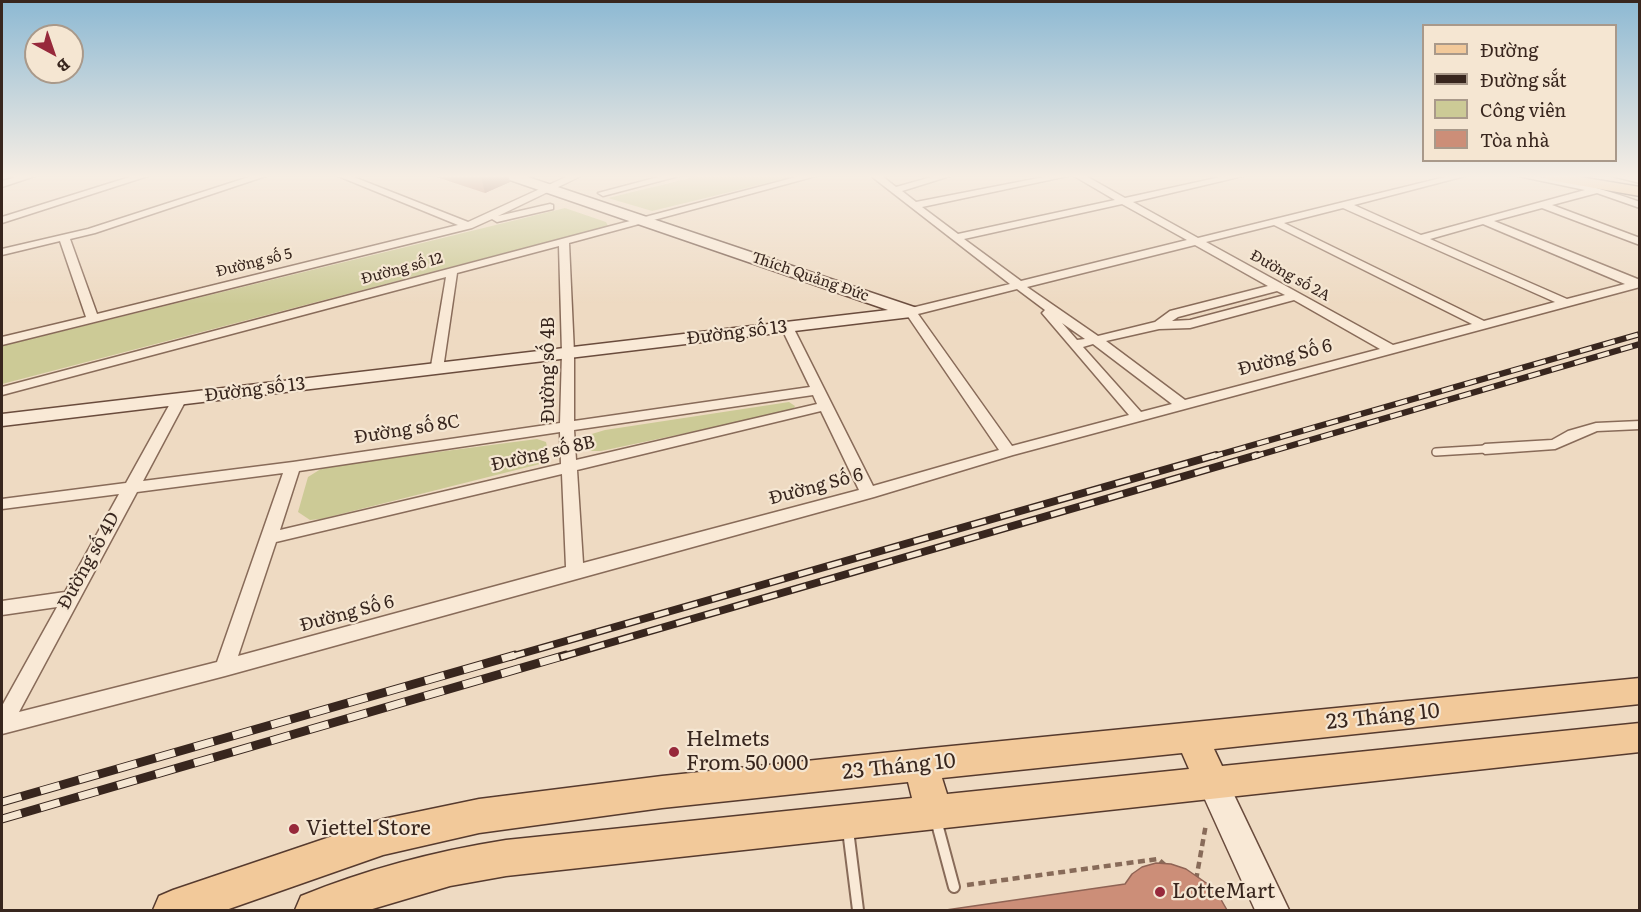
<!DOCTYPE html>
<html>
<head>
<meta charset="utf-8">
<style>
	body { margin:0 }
	#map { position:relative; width:1641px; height:912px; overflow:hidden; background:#eedac2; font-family:Literata,serif }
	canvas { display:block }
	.frame { position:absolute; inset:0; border:3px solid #38261e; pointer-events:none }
	.legend { position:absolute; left:1422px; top:24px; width:195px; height:138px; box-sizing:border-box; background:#f5e6d2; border:2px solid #a9998a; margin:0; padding:8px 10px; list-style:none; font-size:18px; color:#38261e }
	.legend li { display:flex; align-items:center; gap:12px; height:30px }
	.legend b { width:30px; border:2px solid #a9998a }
	.north { position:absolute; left:24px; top:24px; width:60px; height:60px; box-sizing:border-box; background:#f5e6d2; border:2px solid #a9998a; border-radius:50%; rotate:140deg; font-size:16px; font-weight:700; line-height:24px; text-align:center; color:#38261e }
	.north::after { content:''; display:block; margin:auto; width:21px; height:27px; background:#97293b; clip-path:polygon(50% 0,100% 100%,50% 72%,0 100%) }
</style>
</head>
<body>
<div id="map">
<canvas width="1641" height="912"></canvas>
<div class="frame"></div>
<ul class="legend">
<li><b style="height:8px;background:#f2c99a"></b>Đường</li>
<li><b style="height:8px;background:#38261e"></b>Đường sắt</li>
<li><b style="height:16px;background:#ccca96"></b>Công viên</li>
<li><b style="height:16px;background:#cc8e78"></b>Tòa nhà</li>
</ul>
<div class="north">B</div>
</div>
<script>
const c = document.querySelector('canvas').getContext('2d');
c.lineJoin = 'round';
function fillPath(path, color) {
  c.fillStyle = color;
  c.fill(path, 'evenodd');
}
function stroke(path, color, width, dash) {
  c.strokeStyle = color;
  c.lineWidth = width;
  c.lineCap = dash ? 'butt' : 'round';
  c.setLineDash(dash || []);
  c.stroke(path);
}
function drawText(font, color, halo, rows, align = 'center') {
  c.font = font + ' Literata,serif';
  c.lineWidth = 4.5;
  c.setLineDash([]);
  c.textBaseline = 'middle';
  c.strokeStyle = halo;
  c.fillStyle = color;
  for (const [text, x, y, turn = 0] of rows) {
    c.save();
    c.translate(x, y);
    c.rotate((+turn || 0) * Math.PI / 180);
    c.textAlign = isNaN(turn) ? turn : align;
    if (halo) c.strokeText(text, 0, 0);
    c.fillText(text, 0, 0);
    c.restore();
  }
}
const green = new Path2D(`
	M698,176h98l-144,35 -44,-13z
	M565,208l41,14 2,4 -606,158v-38z
	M789,402l6,4 -1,2 -8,4 -185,39h-12l-4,-15 20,-6z
	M537,439l9,3 3,14 -9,8 -219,55 -11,1 -12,-8 10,-35 16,-10z`);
const path = new Path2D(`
	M1196,880l10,-56
	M967,885l191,-26 8,7`);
const laneFar1 = new Path2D(`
	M1436,452l49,-3`);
const lane = new Path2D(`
	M936,820l18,67
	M848,830l10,80`);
const street = new Path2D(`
	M20,176h15l-33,11v-6z
	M133,176h15l-146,47v-6z
	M252,176h14l-171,57 -25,6 27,75 361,-89 -120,-49h13l117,46 100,-46h13l-83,40 52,-12 3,1v4l-56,13 -5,-3 -20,9 -470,117v-8l84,-20 -26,-76 -58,14v-6l86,-20z
	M662,176h17l-76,20 -5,-3z
	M800,176h16l-247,67 5,110v68l236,-34 -29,-60 6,-4 6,4 80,159 126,-36 -94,-138 2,-3 103,-25 -139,-108h11l14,11 39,-11h15l-48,15 14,11 133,-26h19l-146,31 36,27 157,-34 -41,-24h12l39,22 100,-22h18l-110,26 65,36 251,-62h16l-111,29 67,30 164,-45 -67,-14c42,0 82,12 122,26v6l-43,-15 -45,12 88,33v7l-98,-37 -48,13 146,59v7l-627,168 -139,42 -649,179 -223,58v-28l55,-99 -55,8v-14l63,-9 54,-98 -117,15v-10l124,-16 46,-83 7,-4 7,4 -43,81 150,-19 267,-39 2,-70 -3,-107 -102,27 -14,96h-10l-2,-3 15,-89 -444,118v-8zM1122,204l65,36 -166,41 -57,-42zM1343,208l212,94 -71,19 -200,-98zM1483,224l142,60 -58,15 -137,-60zM1274,225l198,99 -79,21 -187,-103zM1195,245l73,41 -98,25 -15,11 -57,14 -71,-49zM1017,289l28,21 -3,3 87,102 -117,31 -94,-132zM1277,291l8,4 -95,25 -18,1 6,-4zM1294,300l86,49 -195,51 -79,-59 53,-12 31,-1zM1062,323l23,16 -8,1zM1093,344l79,60 -31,8 -58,-65zM813,395l4,9 -241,56 -2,-30zM821,411l38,79 -276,73 -6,-93zM560,432l1,32 -281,66 19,-59zM283,473l-66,189 -198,50 118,-220zM562,474l4,93 -328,89 38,-114z
	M1612,176l28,1v6z
	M1640,421v8l-43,2 -42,18 -70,5 -7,-5 7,-5 67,-4 16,-9 28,-8z`);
const secondary = new Path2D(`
	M506,176h19l392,132 2,4 -8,5 -909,109v-12l886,-104 -381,-131z
	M1213,770l11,4 65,136h-34l-57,-126 4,-10z`);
const primary = new Path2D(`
	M1542,176h32l66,11v9l-91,-16z
	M1640,678v26l-426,45 8,17 418,-43v29l-1134,124 -56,10 -81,24h-74l6,-14c66,-27 135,-45 205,-56l406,-42 -4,-16 -246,26 -183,25 -96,22 -157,55h-73l6,-14 14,-6 210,-71 96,-20 183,-23 259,-27zM1182,753l7,16 -242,25 -5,-16z`);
const railFar2 = new Path2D(`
	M1211,457l429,-123
	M1252,457l388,-113`);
const railFar1 = new Path2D(`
	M510,657l706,-202
	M561,657l696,-202`);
const rail = new Path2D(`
	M2,802l513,-147
	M2,819l564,-164`);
const wall = new Path2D(`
	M433,176h75l2,6 -25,11z`);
const shadedWall = new Path2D(`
	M481,176h27l2,6 -25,11z`);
const building = new Path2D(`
	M1156,863l15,1 15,5 29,20 12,21h-281l179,-26 7,-10 10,-7z`);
const markers = [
	[674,752,6,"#97293b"],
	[294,829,6,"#97293b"],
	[1160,892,6,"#97293b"]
];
const farStreetnames = [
	["Đường số 5",254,263,-14],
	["Đường số 12",402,269,-15],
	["Đường số 2A",1290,276,29],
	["Thích Quảng Đức",810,277,19]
];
const streetNames = [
	["Đường số 13",737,333,-7],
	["Đường Số 6",1285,358,-15],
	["Đường số 4B",549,370,-90],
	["Đường số 13",255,390,-7],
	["Đường số 8C",407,430,-9],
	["Đường số 8B",543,454,-13],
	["Đường Số 6",816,487,-15],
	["Đường số 4D",89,561,-61],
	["Đường Số 6",347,614,-15]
];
const nearStreetnames = [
	["23 Tháng 10",1383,717,-6],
	["23 Tháng 10",899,767,-6]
];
const nearPoinames = [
	["Helmets",686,740],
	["From 50 000",686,764],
	["Viettel Store",306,829],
	["LotteMart",1172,892]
];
fillPath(green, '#ccca96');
stroke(laneFar1, '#886b59', 10);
stroke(lane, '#886b59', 14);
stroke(street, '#886b59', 3);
stroke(secondary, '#6a4c3d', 3);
stroke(primary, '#563a2e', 3);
stroke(path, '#886b59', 4.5, [7, 4.5]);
stroke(laneFar1, '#f9e9d6', 7);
stroke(lane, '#f9e9d6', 10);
fillPath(street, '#f9e9d6');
fillPath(secondary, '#f9e9d6');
fillPath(primary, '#f2c99a');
stroke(railFar2, '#38261e', 6);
stroke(railFar1, '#38261e', 8);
stroke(rail, '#38261e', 9);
stroke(railFar2, '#f5e6d2', 4, [12]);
stroke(railFar1, '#f5e6d2', 5, [15]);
stroke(rail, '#f5e6d2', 7, [20]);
fillPath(wall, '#af7a67');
fillPath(shadedWall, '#8f6354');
fillPath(building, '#cc8e78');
stroke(building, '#8f6354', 1.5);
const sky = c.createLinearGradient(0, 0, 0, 304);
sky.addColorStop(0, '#8db9d3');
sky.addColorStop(0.58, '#f7eee4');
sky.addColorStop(1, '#f7eee400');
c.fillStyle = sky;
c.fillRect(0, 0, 1641, 304);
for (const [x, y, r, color] of markers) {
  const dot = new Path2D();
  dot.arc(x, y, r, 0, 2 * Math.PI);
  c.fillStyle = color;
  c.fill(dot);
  stroke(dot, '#f5e6d2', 2);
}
drawText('15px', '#38261e', '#f5e6d2', farStreetnames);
drawText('18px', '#38261e', '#f5e6d2', streetNames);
drawText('21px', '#38261e', '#f5e6d2', nearStreetnames);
drawText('21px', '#38261e', '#f5e6d2', nearPoinames, 'left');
</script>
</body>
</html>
